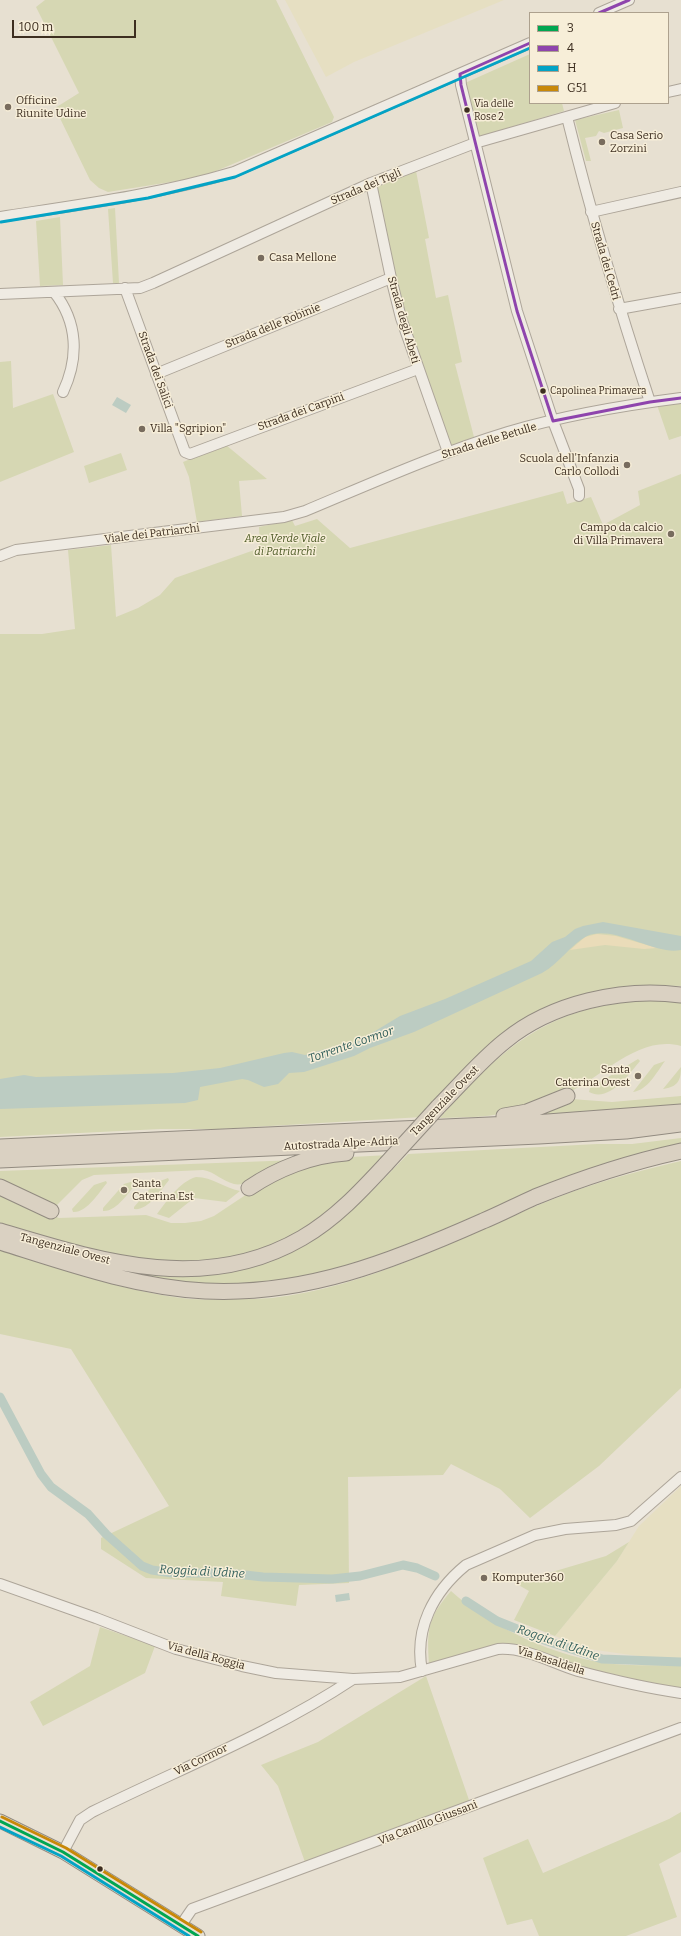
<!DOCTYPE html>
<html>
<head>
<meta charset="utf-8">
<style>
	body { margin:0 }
	#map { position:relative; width:681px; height:1936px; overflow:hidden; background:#e7e0d1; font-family:Bitter,serif }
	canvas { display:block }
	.legend { position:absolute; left:529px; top:12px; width:140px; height:92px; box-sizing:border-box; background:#f7eed8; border:1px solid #ada18e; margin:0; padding:5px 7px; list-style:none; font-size:12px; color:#3d2e20 }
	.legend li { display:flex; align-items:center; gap:8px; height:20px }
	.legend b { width:20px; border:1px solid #ada18e }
	.scale { position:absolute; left:12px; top:20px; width:124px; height:18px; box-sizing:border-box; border:2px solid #3d2e20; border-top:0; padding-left:5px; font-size:12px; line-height:14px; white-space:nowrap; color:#3d2e20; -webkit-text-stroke:3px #f7eed8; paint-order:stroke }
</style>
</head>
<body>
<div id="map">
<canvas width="681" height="1936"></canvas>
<ul class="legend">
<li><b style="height:5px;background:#00a651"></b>3</li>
<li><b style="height:5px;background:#8e44ad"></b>4</li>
<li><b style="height:5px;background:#03a3c5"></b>H</li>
<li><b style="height:5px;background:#c88808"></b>G51</li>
</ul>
<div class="scale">100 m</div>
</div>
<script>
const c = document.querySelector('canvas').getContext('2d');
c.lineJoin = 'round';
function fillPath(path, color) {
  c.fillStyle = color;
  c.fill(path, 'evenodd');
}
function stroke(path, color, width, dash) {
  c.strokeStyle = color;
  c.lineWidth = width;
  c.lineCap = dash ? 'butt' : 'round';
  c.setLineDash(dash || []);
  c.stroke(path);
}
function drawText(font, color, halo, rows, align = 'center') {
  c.font = font + ' Bitter,serif';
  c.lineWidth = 3;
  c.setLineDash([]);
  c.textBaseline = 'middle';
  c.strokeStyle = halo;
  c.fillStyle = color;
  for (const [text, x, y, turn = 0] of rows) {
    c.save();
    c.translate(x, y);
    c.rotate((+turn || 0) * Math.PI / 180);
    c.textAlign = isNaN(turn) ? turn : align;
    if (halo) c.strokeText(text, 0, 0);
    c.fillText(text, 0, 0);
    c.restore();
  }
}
const farmland = new Path2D(`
	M285,0h219l-150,62 -28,15z
	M681,1486v172l-22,1 -70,-10 -34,-13 62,-75 22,-35z`);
const green = new Path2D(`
	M45,0h231l58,117 -2,5 -130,55 -94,15 -9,-4 -9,-8 -35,-72 24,-15 -43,-86z
	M530,54v49h32l2,8 -86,26 -13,-54z
	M619,110l4,18 -19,5 -5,-2 -3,5 -11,2 6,23h-5l-11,-41z
	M416,171l13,67 -4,1 11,59 12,-3 14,67 -7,2 19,73 -22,8 -2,-1 -43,-122 -31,-133 3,-4z
	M115,208l4,75h-6l-5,-74z
	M60,217l3,68 -23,1 -4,-65z
	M11,361l2,47 40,-14 21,58 -74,30v-120z
	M681,402v34l-12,4 -12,-35z
	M226,445l41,34 -28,2 3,35 -45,6 -8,-45 -6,-15z
	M121,453l6,17 -38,13 -5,-17z
	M681,474v512l-45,-1 -36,6 -33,10 -145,116 -203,12h-59l-160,8v-503h42l33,-5 -7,-79 43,-5 5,72 22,-9 22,-13 15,-17 85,-30 -1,-21 33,-7 3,6 22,-7 33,29 213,-57 4,13 24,-7 12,28 37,-20 -2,-14z
	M655,1000l26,1v45c-43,-12 -80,33 -116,48 -19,8 -41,15 -61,19 -20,5 -43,4 -64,5 66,-75 112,-114 215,-118z
	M638,1059l2,2c-11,13 -31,42 -51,31l1,-4z
	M665,1061c-9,12 -17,29 -32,31l21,-27z
	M681,1067c0,13 -3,20 -18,22z
	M681,1096v8l-80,8 -62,3 32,-16 41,3z
	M681,1138v9l-302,112 -103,24 -68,1 -38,-3 -43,-8 -39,-11 41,8 148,-12 31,-15 30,-21 33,-30 37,-38 189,-10h35z
	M389,1155l-60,60 -67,37 -69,12 -77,-6 -116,-33v-34l59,27 87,-3 25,8h14l16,-2 13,-5 51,-34 30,-13 56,-12z
	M298,1160c-13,6 -51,28 -64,24 -12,-3 -19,-12 -31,-14l-109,5 -12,5 -28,28 -54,-25v-12z
	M681,1161v227l-82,78 -69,52 -30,-29 -49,-25 -8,11 -95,2 1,106 -50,2 -3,21 -75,-10 2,-14 -77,-4 -45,-29v-11l68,-32 -98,-157 -71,-15v-84c62,19 125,42 190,49 14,1 29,0 43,0 13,0 26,0 39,-1 96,-11 182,-58 269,-94 45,-19 92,-32 140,-43z
	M196,1177c17,0 28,11 44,14l-14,11 -32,-4 -25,20 -12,-4c10,-13 22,-32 39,-37z
	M168,1178l1,2c-8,10 -21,31 -35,29v-2l21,-24z
	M137,1180l1,2c-9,9 -21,30 -35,29v-3l21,-24z
	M106,1181l1,2c-8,9 -20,30 -34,29l-1,-3 22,-24z
	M629,1542l-12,19 -62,75 -41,-16 15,-29 -14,-8 91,-27z
	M451,1591c40,37 107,67 162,73 23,2 46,1 68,1v24l-88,-18 -76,-25 -88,18c-2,-35 -2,-45 22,-73z
	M100,1627l55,19 -10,27 -102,53 -13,-24 60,-36z
	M426,1676l43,124 -4,6 -159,59 -28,-79 -17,-21 57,-23z
	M681,1812v40l-22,12 18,53 -51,19h-87l-7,-17 -25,6 -24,-67 45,-19 15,34 126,-54z`);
const sand = new Path2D(`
	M597,934l19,2 41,12 -13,1 -39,-4 -35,5 15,-13z`);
const water = new Path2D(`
	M117,397l14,8 -5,8 -14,-8z
	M603,922l78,14v14c-5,1 -10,1 -15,0 -22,-3 -57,-24 -79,-14 -17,9 -27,27 -45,37l-128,59 -44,16 -16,8 -50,16 -15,1 -11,11 -14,3 -16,-7 -6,-1 -42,8 -2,13 -13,3 -185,6v-30l24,-4 12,2 137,-4 47,-5 64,-15 8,-1 13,3 20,-6 22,-3 10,-4 43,-26 45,-17 86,-38 21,-19 13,-5 10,-8 8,-3z
	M349,1593l1,7 -14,2 -1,-7z`);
const canal = new Path2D(`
	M0,1397l41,77 10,13 37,27 18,20 36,32 10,4 20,3h55l36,4 69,2 28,-3 43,-11 14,3 18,8
	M466,1601l31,20 50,20 55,18 79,3`);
const minor = new Path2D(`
	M599,13l30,-13
	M460,74l1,11 56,226 36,110 26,68v7
	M668,92l13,-3
	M567,117c24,97 52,191 83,285
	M371,183l20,95 10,40 47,134
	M591,212l90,-20
	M0,217c78,-12 157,-22 234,-45l296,-129
	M125,288l60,164 5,2 228,-85
	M54,292c24,30 25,66 9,100
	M0,294l140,-6 13,-5 218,-100 104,-40 140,-40
	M619,309l62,-11
	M156,374l235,-96
	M0,556l16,-6 268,-33 21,-6c67,-28 134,-58 203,-79 54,-16 118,-27 173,-34
	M0,1584l96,34 80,31 66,17 34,7 77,6 47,-2 98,-28c28,-2 54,14 80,22 34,9 68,17 103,22
	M422,1671c-8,-42 11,-79 44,-106l69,-30 30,-6 51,-4 15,-4 50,-44
	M63,1852l17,-32 12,-8c87,-43 180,-79 261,-133
	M181,1925l11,-16 489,-181`);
const major = new Path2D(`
	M0,1821l63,31 135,84`);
const highway = new Path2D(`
	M438,1107c22,-22 43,-47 67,-66 46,-38 118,-54 176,-46
	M504,1116l23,-4 40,-16
	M0,1147l534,-24 147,-11
	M0,1160l539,-24 87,-5 55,-7
	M0,1187l51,24
	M249,1188c28,-19 63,-33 97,-35
	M0,1231c100,30 204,64 302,7 33,-19 59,-47 84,-74
	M0,1242c67,21 134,45 205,49 100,5 188,-30 278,-70 17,-7 34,-16 52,-24 47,-19 96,-35 146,-46`);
const highwayBridge = new Path2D(`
	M386,1164l52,-57`);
const bus1 = new Path2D(`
	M0,1821l63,31 135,84`);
const bus2 = new Path2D(`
	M599,13l30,-13
	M460,74l1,11 56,226 36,110
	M460,74l70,-31
	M553,421l97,-19 31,-4`);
const bus3 = new Path2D(`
	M1,222l147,-24 87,-21 295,-129
	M0,1827l61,29 128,80`);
const bus4 = new Path2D(`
	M2,1817l64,31 135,84`);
const markers = [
	[8,107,4,"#786c5e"],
	[467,110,3.5,"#3d2e20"],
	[602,142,4,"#786c5e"],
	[261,258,4,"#786c5e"],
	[543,391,3.5,"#3d2e20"],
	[142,429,4,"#786c5e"],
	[627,465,4,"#786c5e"],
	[671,534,4,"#786c5e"],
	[638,1076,4,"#786c5e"],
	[124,1190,4,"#786c5e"],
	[484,1578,4,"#786c5e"],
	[100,1869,3.5,"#3d2e20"]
];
const busNames = [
	["Via delle",474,104],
	["Rose 2",474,117],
	["Capolinea Primavera",550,391]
];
const poiNames = [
	["Officine",16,101],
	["Riunite Udine",16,114],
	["Casa Serio",610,136],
	["Zorzini",610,149],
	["Casa Mellone",269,258],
	["Villa \"Sgripion\"",150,429],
	["Scuola dell'Infanzia",619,459,"right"],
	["Carlo Collodi",619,472,"right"],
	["Campo da calcio",663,528,"right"],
	["di Villa Primavera",663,541,"right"],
	["Santa",630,1070,"right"],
	["Caterina Ovest",630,1083,"right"],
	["Santa",132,1184],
	["Caterina Est",132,1197],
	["Komputer360",492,1578]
];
const streetNames = [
	["Strada dei Tigli",366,187,-23],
	["Strada dei Cedri",605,261,74],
	["Strada degli Abeti",403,320,74],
	["Strada delle Robinie",273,326,-22],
	["Strada dei Salici",155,370,70],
	["Strada dei Carpini",301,412,-20],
	["Strada delle Betulle",489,441,-17],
	["Viale dei Patriarchi",152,534,-7],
	["Tangenziale Ovest",445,1101,-46],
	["Autostrada Alpe-Adria",341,1144,-3],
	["Tangenziale Ovest",65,1249,15],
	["Via della Roggia",206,1656,15],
	["Via Basaldella",551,1661,18],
	["Via Cormor",201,1760,-26],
	["Via Camillo Giussani",428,1823,-21]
];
const parkNames = [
	["Area Verde Viale",285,539],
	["di Patriarchi",285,552]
];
const waterNames = [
	["Torrente Cormor",351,1045,-19],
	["Roggia di Udine",202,1572,3],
	["Roggia di Udine",558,1643,19]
];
fillPath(farmland, '#e6dfc2');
fillPath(green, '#d6d7b3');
fillPath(sand, '#eadcb9');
fillPath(water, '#bcccc2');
stroke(canal, '#bcccc2', 9);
stroke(minor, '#ada599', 12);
stroke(major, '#928b80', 15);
stroke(highway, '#928b80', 17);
stroke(minor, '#efebe3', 10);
stroke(major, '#e6e1d4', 13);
stroke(highway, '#dad1c2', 15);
stroke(highwayBridge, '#928b80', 17, []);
stroke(highwayBridge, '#dad1c2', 15);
stroke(bus1, '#00a651', 3);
stroke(bus2, '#8e44ad', 3);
stroke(bus3, '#03a3c5', 3);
stroke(bus4, '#c88808', 3);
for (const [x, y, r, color] of markers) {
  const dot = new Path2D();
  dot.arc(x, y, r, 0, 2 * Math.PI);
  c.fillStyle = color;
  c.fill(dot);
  stroke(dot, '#f7eed8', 1.5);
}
drawText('10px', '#3d2e20', '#f7eed8', busNames, 'left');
drawText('11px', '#3d2e20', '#f7eed8', poiNames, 'left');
drawText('11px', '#3d2e20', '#f7eed8', streetNames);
drawText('italic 11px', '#4d5a26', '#f7eed8', parkNames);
drawText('italic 12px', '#2f5d5a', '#f7eed8', waterNames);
</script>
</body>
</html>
